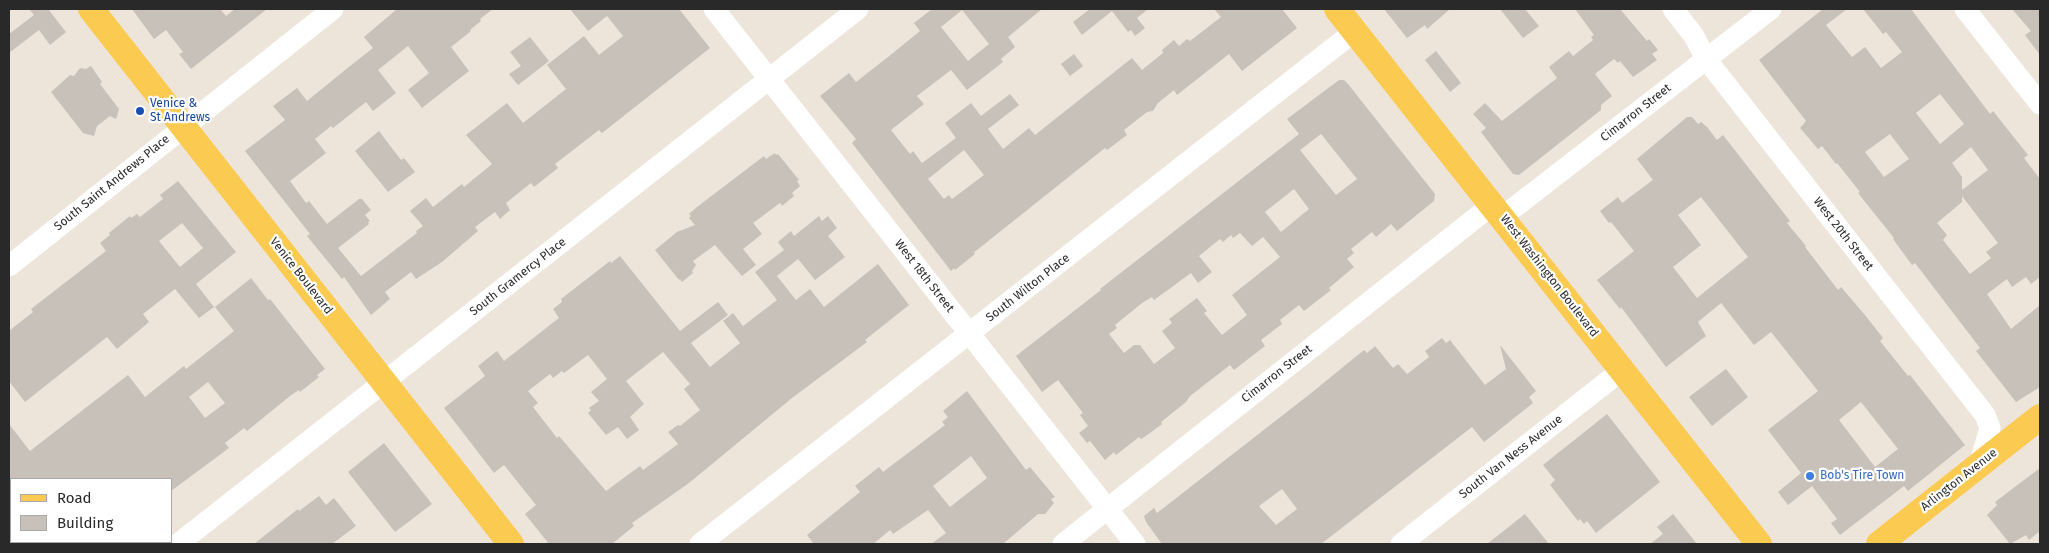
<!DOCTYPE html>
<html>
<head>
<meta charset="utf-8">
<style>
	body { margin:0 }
	#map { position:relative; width:2049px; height:553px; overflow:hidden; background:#ede4da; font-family:"Fira Sans",sans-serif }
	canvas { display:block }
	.frame { position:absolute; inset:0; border:10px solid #292929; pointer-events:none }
	.legend { position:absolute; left:10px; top:478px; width:162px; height:65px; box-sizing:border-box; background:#fff; border:1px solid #a9a9a9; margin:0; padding:6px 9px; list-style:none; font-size:15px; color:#292929 }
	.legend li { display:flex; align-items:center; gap:10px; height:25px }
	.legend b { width:25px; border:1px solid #a9a9a9 }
</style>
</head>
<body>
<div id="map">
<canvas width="2049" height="553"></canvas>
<div class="frame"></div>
<ul class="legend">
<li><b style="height:6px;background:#fbca51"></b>Road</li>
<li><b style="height:14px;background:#c8c1ba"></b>Building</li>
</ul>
</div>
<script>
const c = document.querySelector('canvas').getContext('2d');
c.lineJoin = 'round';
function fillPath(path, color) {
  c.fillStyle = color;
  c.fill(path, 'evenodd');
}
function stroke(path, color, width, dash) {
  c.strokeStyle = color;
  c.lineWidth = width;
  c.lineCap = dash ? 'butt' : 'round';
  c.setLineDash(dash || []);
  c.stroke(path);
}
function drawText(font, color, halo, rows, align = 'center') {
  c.font = font + ' "Fira Sans",sans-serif';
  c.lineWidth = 4.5;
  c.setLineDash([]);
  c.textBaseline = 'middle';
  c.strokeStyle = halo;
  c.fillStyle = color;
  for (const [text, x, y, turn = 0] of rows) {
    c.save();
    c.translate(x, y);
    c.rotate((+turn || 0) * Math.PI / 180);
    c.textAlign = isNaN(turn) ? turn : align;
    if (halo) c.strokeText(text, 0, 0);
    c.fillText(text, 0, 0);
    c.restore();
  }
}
const building = new Path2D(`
	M29,9h19l18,23 -16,13 -11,-15 -30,23v-19l25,-19z
	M132,9h88l6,7 9,-7h32l-76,60 -12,-15 4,-2 -17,-22 -12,9z
	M397,9h96l-13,10 1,2 -11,9 1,1 -20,16 18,24 -47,37 -14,-18 21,-17 -21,-27 -30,24 18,23 -23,18 -7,-9 -33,26 -2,-2 -16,13 11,14 -36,28 16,22 3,-2 18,23 32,-25h3l9,11 -6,5 5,6 -2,1 1,2 -31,24 23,28 56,-43 -1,-2 7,-5 -13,-15 16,-13 7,9 29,-23 2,3 28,-23 -26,-29 41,-32 16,20 43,-34 -19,-24 37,-29 15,19 24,-19 -16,-20 -19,15 -18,-22h109l31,39 -108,85 -3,-3 -44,34 3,4 -24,19 -3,-4 -25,20 4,7 -10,9 -5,-7 -20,15 3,4 -36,31 -26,17 -5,-7 -26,20 5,7 -19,16 -27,-38 -2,2 -35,-43 3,-2 -65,-83 40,-31 -12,-14 24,-18 10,13 43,-35 23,-18 -9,-11z
	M932,9h110l-34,28 7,10 -14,12 2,3 -36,28 -16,-20 -34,26 7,8 -33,26 19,24 3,-3 9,12 34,-25 -11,-15 26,-20 10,13 29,-22 9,11 -31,24 15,20 26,-21 6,7 97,-77 10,12 21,-17 -1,-3 12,-10 5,6 8,-7 3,2 31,-24 -7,-8h68l15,19 -55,43 -13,-17 -52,41 -3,-5 -16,13 -5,8 -6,1 -23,18 3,5 -20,15 -2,-2 -128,102 -3,2 1,2 -20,16 -1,-2 -3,3 -99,-128 4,-4 -36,-43 29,-23 7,9 32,-25 32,-26 -6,-8zM962,10l27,34 -21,17 -27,-34zM964,150l20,25 -32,24 -3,-4 -5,4 -16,-20z
	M1090,9h58l-11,9 8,10 -10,8 -4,-6 -3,2 -16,-21 -30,24 -9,-13z
	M1384,9h66l-23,20 -2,-4 -18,13z
	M1500,9h25l14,17 -16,12z
	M1575,9h45l27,32 2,-2 9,11 -6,4 5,6 -24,17 -13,-16 -2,2 -4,-4 -19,15 17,22 -11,9v5l-39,31 -43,34 -6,-1 -32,-42 5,-4 -13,-14 12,-11 17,18 55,-43 -8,-11 20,-16 4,5 20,-16 -2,-3 3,-2z
	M1823,9h24l-21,16 26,32 13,-10 16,21 21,-16 -16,-20 -3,2 -20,-25h48l79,105 3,-3 35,44 -4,3 16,21v98l-9,7 -5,-7 -14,10 -5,-8 -20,15 24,35 29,-24v82l-24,15 -40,-51 4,-3 -65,-85 -3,2 -19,-26 1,-1 -36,-45 2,-1 -23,-29 -1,1 -14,-18 -4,3 -18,-21 6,-7 -47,-61zM1940,94l24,30 -24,20 -24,-31zM1890,134l19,25 -25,18 -19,-25zM1971,147l17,23 -26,20v-13l-10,-14zM1962,196l36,47 -12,9 5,6 -21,16 -27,-34 4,-5 -10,-12 25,-21z
	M2012,9h28v46l-15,-20 6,-4z
	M530,37l19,24 -31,24 -9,-11 12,-8 -11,-14z
	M1436,51l25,32 -11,9 -25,-32z
	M1074,54l9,12 -13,10 -9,-12z
	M91,66l11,16 -2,2 19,25 -3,10 -6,-3 -13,10 -3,10 -11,-3 -32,-41 19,-17 4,1 6,-8 6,1z
	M1339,80h5l4,4 87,110 -1,7 -37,30 -6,-7 -15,13 -4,-5 -21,17 3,4 -7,6 7,8 -25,21 2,2 -27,21 -5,-6 -19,15 2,4 -21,16 4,6 -31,24 -4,-5 -40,31 -4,6 -25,20 1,2 -12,9 -9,6 -2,-2 -23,18 -2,-3 -9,8 -15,-19 -3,2 -8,-10 9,-7 -8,-11 3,-2 -25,-33 -16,12 -26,-36 85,-66 -1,-1 199,-155 -12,-15zM1321,134l36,45 -21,16 -36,-45zM1294,189l15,20 -28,23 -16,-20zM1240,233l12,13 11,-9 17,20 -48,38 15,20 -25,20 -18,-22 3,-2 -10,-13 -28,21 3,4 -10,8 13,17 -21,16 -14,-19h-6l-10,8 -15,-19 8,-6 -2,-3 27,-22 10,-6 2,3 37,-27 7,10 14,-11 -13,-16 21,-17 3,3 8,-7 2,3z
	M1687,117h5l6,7 3,-2 6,5 10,13 6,-5 67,86 -3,2 19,23 -1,1 33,43 3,-3 24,28 18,23 -3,3 28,35 2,-1 55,70 -57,46 -4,-5 -64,49 -9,-12 6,-4 -25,-33 -24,19 -10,-13 23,-19 -33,-43 50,-39 -47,-59 -17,13 -33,-42 -23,19 8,14 -40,31 -45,-60 -1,2 -23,-29 37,-29 -23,-29 -2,1 -9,-12 18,-14 4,6 31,-23 -16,-21zM1701,197l47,60 -51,41 -24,-31 28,-22 -23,-30zM1861,402l37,47 -23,18 -36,-47z
	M379,131l22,29 3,-2 11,14 -27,20 -33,-41z
	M775,153l1,2 2,-1 21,26 -2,1 3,5 -8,7 2,3 -12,10 -2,-3 -27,20 9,11 -19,15 13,16 -14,11 -27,-31 -22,16 3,4 -4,6 1,2 -11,9 -2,-3 -1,1 -24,-30 22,-18 18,-7 -6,-7 2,-2 -2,-2 8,-7 67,-51 2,3z
	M178,181l58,71 -40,32 18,23 -15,11 -24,-29 -32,25 6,8 -32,27 -10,-12 -82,65 -16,-21v-50l24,-19 -2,-3 75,-58 -6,-8 10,-8 -1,-2 21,-17 1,2 6,-4 3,3 23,-18 -3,-4zM182,223l21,25 -23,19 -21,-26z
	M819,216l3,5 6,-5 9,12 -9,8 17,21 -30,23 -17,-21 -21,17 19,24 14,-11 14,18 54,-43 31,41 -44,35 2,2 -75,56 -103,85 -57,40 2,3 -22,18h-63l-24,-30 11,-9 -32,-40 -10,8 -50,-65 41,-32 -7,-10 19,-15 7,10 55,-43 -6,-9 9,-7 -1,-3 49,-38 1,2 9,-7 60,75 38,-29 10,13 -37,28 19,24 30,-24 -17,-22 10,-8 10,13 34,-26 -22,-28 29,-22 -6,-8 13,-11 3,5zM663,352l27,32 -6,5 16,21 -20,16 -2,-1 -10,7 10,12 -35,26 -3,-4 -34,25 -47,-55 -2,2 -24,-31 5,-4 -10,-12 22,-17 3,4 9,-7 2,2 24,-18 19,24 -16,13 8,9 -10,7 2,2 -3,3 18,22 12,-8 9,12 12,-9 -9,-13 14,-13 -18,-23z
	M251,278l17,22 2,-1 55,70 -8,6 2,2 -19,15 -1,-2 -9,6 -43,35 -3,-3 -19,15 4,5 -58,43v-12h-162v-55l21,27 98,-76 17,22 39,-31 2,3 48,-38 -19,-24zM208,382l17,21 -20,15 -16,-21z
	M1442,338l4,5 4,-3 35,45 21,-16 -6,-24 36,46 -7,6 4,6 -49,39 -12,-15 -151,117h-159l-16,-22 -2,-6 10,-8 3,5 153,-119 54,-44 3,3 8,-7 18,22 5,-4 9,10 22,-17 -4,-6zM1282,489l15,20 -21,16 -17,-19z
	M1726,369l22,28 -36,29 -23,-29z
	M967,391l59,79 4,-3 25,30 -4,2 3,4 -9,11h-7l-35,30h-72l15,-11 -18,-23 -35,24 -3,-4 -17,14h-59l-7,-9 53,-43 -5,-6 24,-19 4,5 62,-47 -3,-3 6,-5 -5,-6zM971,456l16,22 -37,29 -17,-21z
	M1607,414l53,68 -64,51 -9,-12 -3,3 -4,-5 -2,2 -28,-36 5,-5 -12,-15z
	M384,443l48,61 -37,28 -47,-60z
	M2040,468v63l-11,9 -3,-5 -16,9 -23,-29 10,-10 -2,-3z
	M319,496l7,9 8,-7 22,28 -24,18h-78l44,-35 1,2z
	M1525,514l24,30h-62z
	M1673,514l24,30h-47l13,-10 -6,-7z`);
const minor = new Path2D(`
	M714,9l421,535
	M1673,9l21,27 12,23 279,356 5,13 -11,37
	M1965,9l75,95
	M1502,217l269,-208
	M9,266l324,-257
	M178,544l680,-535
	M700,544l655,-513
	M1063,544l429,-339
	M1401,544l221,-174`);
const major = new Path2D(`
	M91,9l420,535
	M1337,9l422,535
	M1879,544l161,-127`);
const markers = [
	[140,111,5,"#1a4fb4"],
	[1810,476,5,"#3f7fe0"]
];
const transitNames = [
	["Venice &",150,104],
	["St Andrews",150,118]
];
const streetNames = [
	["Cimarron Street",1636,113,-38],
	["South Saint Andrews Place",112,183,-39],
	["West 20th Street",1843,234,52],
	["Venice Boulevard",301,276,52],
	["West 18th Street",924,276,52],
	["West Washington Boulevard",1549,276,52],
	["South Gramercy Place",518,277,-38],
	["South Wilton Place",1028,288,-38],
	["Cimarron Street",1277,374,-38],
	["South Van Ness Avenue",1511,457,-38],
	["Arlington Avenue",1959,480,-38]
];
const shopNames = [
	["Bob's Tire Town",1820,476]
];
fillPath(building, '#c8c1ba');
stroke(minor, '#fff', 21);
stroke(major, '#fbca51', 26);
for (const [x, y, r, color] of markers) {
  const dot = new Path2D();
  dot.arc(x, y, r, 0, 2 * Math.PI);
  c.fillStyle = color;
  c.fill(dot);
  stroke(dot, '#fff', 2);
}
drawText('12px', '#164399', '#fff', transitNames, 'left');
drawText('12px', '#292929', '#fff', streetNames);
drawText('12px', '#366cbe', '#fff', shopNames, 'left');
</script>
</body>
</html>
